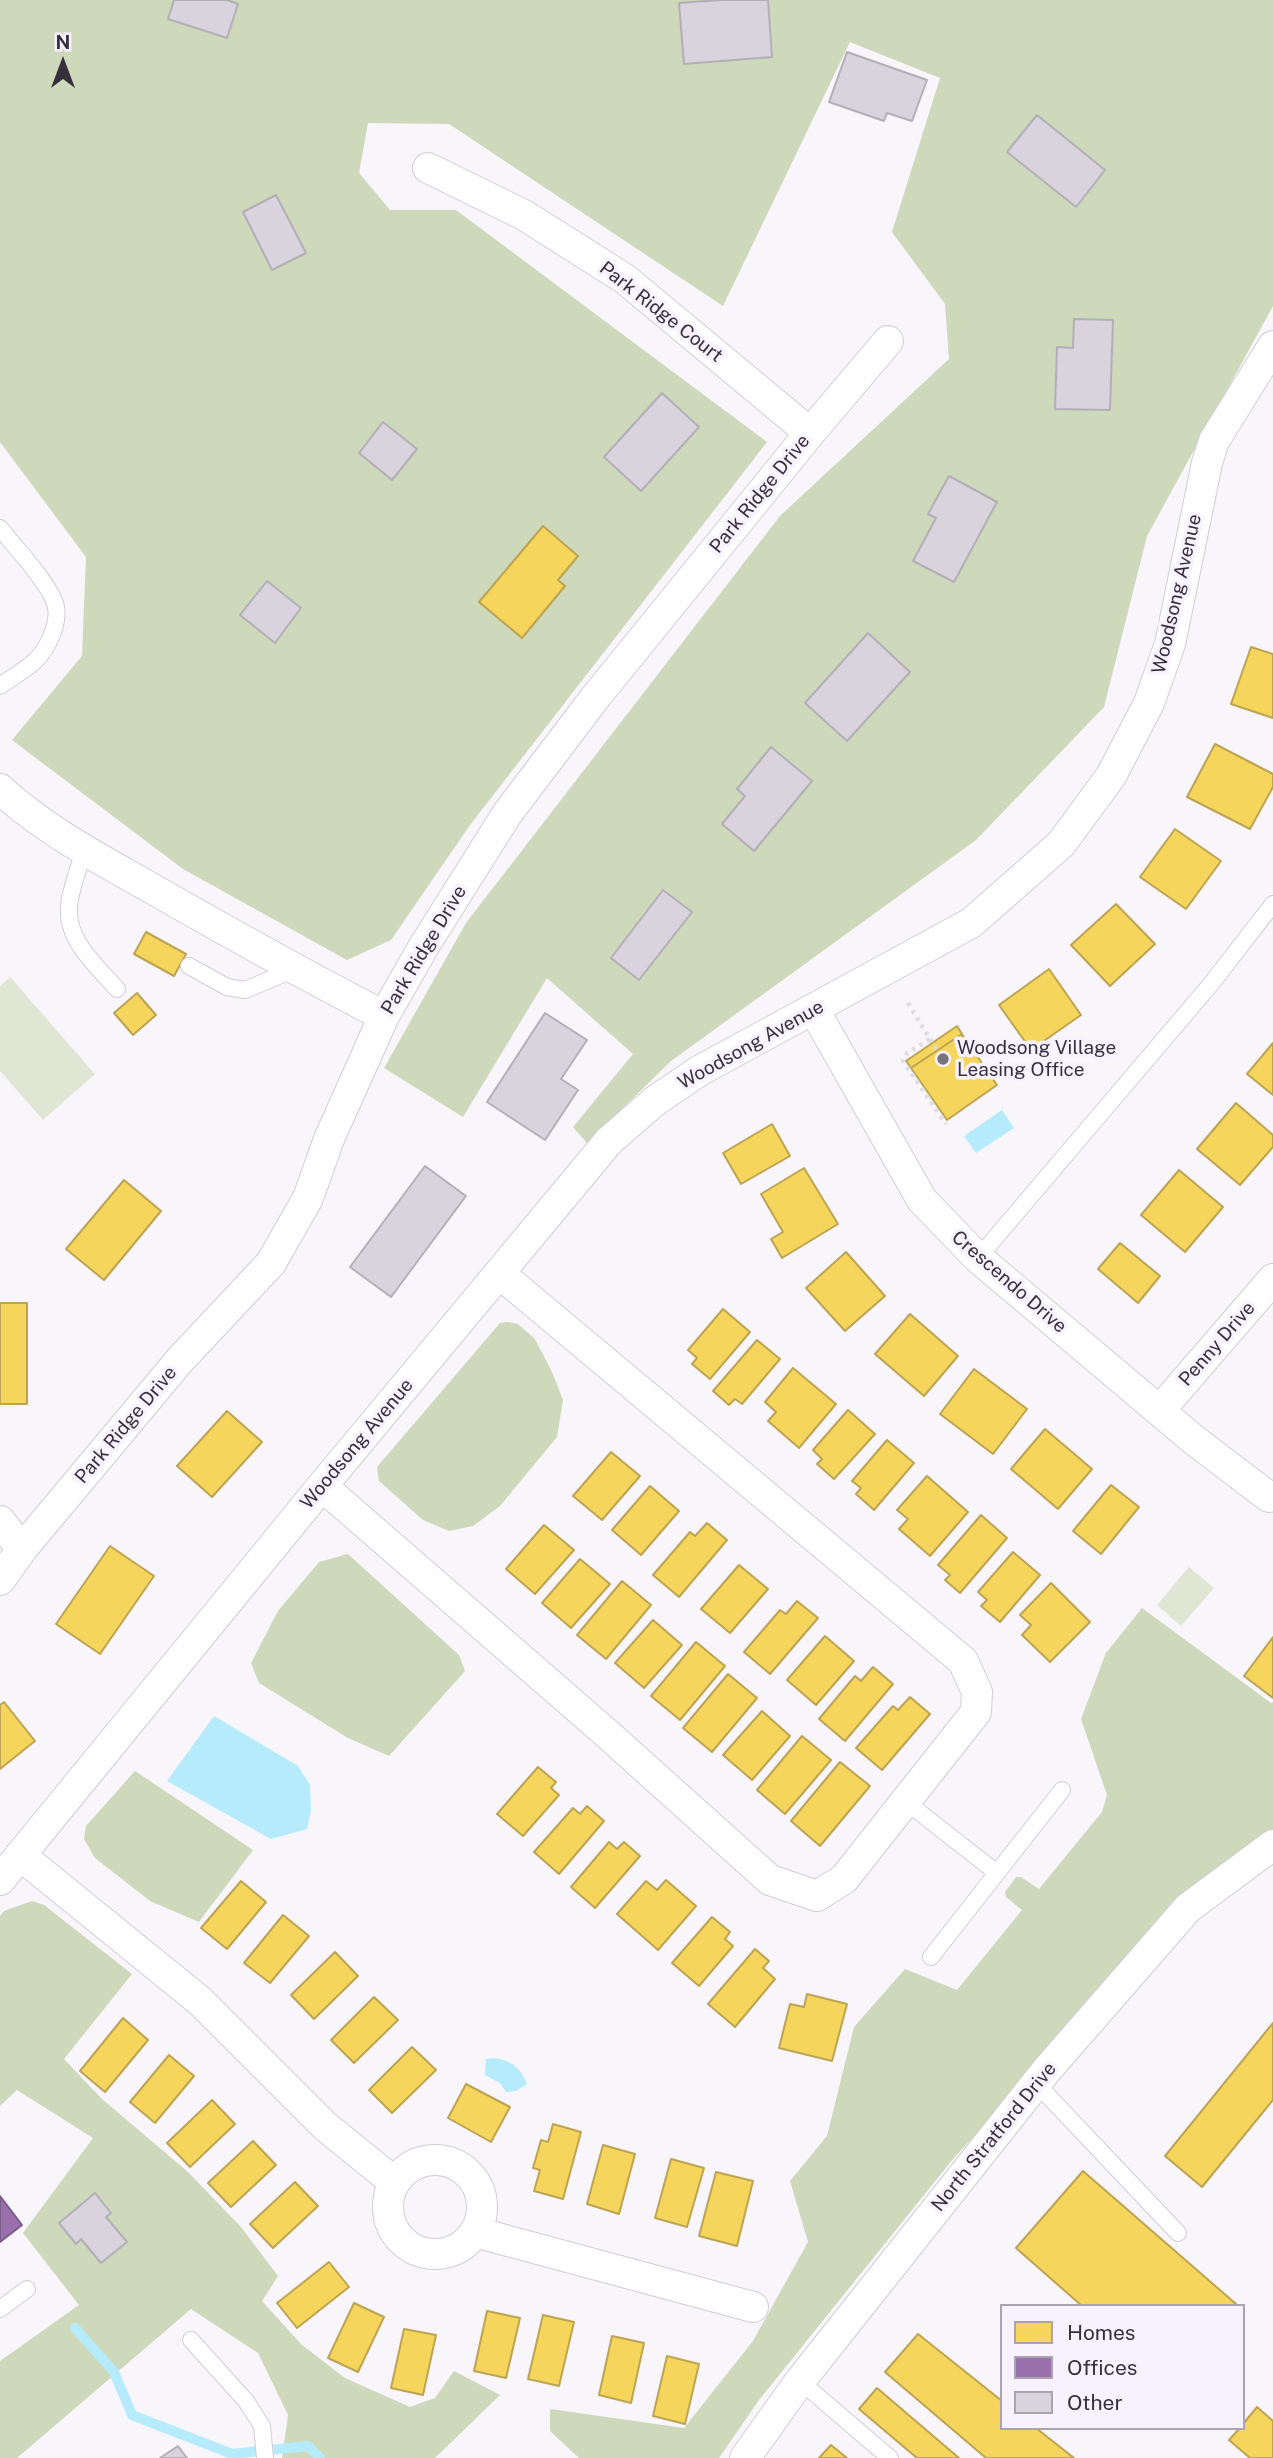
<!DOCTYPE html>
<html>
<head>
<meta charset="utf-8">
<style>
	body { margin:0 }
	#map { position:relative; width:1273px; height:2458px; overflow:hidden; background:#f8f5fb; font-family:"Public Sans",sans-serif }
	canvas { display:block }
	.legend { position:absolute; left:1000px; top:2304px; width:245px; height:126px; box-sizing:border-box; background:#f8f2fe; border:2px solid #aaa4b0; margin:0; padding:9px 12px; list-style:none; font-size:21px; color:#35303b }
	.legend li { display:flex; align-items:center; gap:14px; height:35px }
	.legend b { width:35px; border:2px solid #aaa4b0 }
	.north { position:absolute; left:28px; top:28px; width:70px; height:70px; -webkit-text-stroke:5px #f8f2fe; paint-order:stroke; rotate:0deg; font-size:19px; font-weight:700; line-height:28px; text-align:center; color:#35303b }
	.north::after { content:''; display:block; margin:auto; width:24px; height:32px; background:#35303b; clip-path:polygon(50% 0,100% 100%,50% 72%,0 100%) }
</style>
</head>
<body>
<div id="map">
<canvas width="1273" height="2458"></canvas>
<ul class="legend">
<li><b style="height:19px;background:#f6d55c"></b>Homes</li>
<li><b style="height:19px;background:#9970ab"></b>Offices</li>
<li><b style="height:19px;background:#d8d3dc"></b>Other</li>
</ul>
<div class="north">N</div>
</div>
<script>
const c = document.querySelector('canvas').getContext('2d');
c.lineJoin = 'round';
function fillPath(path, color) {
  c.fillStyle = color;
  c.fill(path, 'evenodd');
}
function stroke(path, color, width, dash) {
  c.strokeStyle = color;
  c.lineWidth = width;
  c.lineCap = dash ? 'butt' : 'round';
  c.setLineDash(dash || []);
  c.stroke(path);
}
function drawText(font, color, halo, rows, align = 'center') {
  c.font = font + ' "Public Sans",sans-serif';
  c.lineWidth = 7;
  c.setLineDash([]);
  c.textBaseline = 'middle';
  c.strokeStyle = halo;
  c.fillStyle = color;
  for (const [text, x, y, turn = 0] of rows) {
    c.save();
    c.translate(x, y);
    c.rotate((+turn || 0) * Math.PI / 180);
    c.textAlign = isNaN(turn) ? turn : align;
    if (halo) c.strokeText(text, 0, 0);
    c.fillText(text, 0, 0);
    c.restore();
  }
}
const green = new Path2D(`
	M10,977l85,97 -52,46 -43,-49v-85z
	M1189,1567l25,21 -33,38 -24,-21z`);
const forest = new Path2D(`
	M0,0h1273v306l-126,230 -43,171 -128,133 -305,221 -84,82 -14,-16 60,-73 -86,-76 -84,139 -79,-49 82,-145 314,-407 169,-157 -4,-55 -53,-72 48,-154 -90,-36 -127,264 -274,-182 -81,-1 -9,50 31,37h66l311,232 -297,383 -79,115 -44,20 -164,-91 -171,-129 70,-84 4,-99 -86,-115z
	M508,1322l10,2 17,15 17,33 11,28 -6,37 -57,69 -27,20 -24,5 -26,-11 -44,-39 -2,-14 123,-144z
	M348,1554l111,101 6,16 -76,85 -41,-18 -89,-55 -8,-20 27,-52 41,-49z
	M1142,1608l129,95 2,-1v129l-39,25 -281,303 -194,241 -40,58h-140l-29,-27v-22l134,19 69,-87 55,-99 -18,-61 37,-45 27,-109 51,-58 52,21 65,-80 -16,-13 -1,-5 11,-15h5l18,12 63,-77 5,-17 -26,-76 25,-66z
	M135,1771l118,79 -54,72 -49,-21 -55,-43 -11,-19 2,-13z
	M32,1901l12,4 88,69 -68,85 38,40 86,73 53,55 37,49 -16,25 40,44 43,33 65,29 25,-9 19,-27 46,24 -65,63h-153l6,-43 -30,-62 -67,-44 -174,149h-17v-97l79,-56 -56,-72 70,-95 -76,-48 -17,16v-190l4,-5z`);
const water = new Path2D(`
	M1002,1110l12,18 -38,25 -12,-17z
	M214,1716l84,50 12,19 1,26 -4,18 -36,10 -104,-58z
	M494,2058c17,2 27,10 33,26l-11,7 -10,1 -6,-9 -15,-8 1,-16z`);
const homes = new Path2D(`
	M543,526l35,30 -20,24 7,6 -43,52 -43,-36z
	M1251,647l22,7v64l-42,-14z
	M1215,744l58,30v13l-23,42 -63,-32z
	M1175,829l46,32 -35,48 -46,-32z
	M1116,904l39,40 -45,42 -39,-41z
	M146,932l40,22 -12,22 -40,-22z
	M1049,969l32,46 -50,35 -32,-45z
	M137,993l19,22 -23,20 -19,-22z
	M957,1026l5,8 -51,34 -5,-7z
	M962,1034l35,51 -50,35 -36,-52z
	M1273,1043v52l-26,-21z
	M1236,1103l37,32v12l-33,38 -43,-36z
	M772,1124l18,32 -49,28 -18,-31z
	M804,1168l34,56 -56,34 -11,-19 12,-7 -22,-38z
	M1179,1170l44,37 -38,45 -44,-37z
	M124,1180l37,31 -57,69 -38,-31z
	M1120,1243l40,33 -22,27 -40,-34z
	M846,1252l39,44 -40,35 -39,-43z
	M0,1303h27v101h-27z
	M723,1309l27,23 -40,47 -18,-15 5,-6 -9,-8z
	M910,1314l48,42 -34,40 -49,-42z
	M757,1340l23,19 -38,45 -7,-5 -6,6 -16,-14z
	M793,1368l43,36 -37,44 -31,-27 8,-9 -11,-10z
	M974,1369l53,40 -34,45 -53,-40z
	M848,1410l27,24 -41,45 -17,-15 5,-5 -9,-9z
	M227,1411l35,31 -50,55 -35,-31z
	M1045,1429l47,40 -34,40 -47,-40z
	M887,1440l27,23 -40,47 -18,-16 5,-6 -9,-7z
	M611,1452l29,24 -38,44 -29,-24z
	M927,1476l41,36 -38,44 -31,-27 9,-10 -11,-9z
	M1111,1485l28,22 -38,47 -28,-23z
	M650,1486l29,25 -38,44 -29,-25z
	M981,1515l26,23 -47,55 -15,-13 5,-5 -12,-10z
	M707,1523l20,17 -48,57 -26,-22 37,-43 5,4z
	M544,1525l30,25 -39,44 -29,-25z
	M110,1546l44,30 -54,78 -44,-30z
	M1013,1552l27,23 -40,47 -19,-16 6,-6 -9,-8z
	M580,1559l30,25 -39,44 -29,-25z
	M739,1565l29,24 -38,44 -29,-24z
	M622,1581l29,24 -45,54 -29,-24z
	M1051,1583l39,39 -40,40 -28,-27 9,-10 -11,-10z
	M797,1601l21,17 -48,56 -26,-22 36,-42 6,4z
	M653,1620l29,25 -38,43 -29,-25z
	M825,1636l29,25 -38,44 -29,-25z
	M1273,1637v61l-29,-22z
	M696,1642l29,24 -45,54 -29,-24z
	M873,1667l20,17 -48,57 -26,-22 36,-43 6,5z
	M728,1674l29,24 -45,54 -29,-24z
	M910,1697l20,17 -48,56 -26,-22 37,-42 5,4z
	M4,1702l31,39 -35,28v-64z
	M762,1711l28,25 -38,44 -29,-25z
	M802,1736l29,24 -46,54 -28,-24z
	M840,1762l30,24 -50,60 -29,-25z
	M538,1767l18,15 -5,6 8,7 -36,41 -26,-22z
	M587,1806l17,15 -45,53 -25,-22 39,-44 7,6z
	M609,1842l8,7 7,-7 16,14 -45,52 -24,-21z
	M666,1880l30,26 -38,44 -41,-36 29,-33 11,9z
	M241,1881l25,21 -39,47 -26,-21z
	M283,1915l26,21 -39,47 -26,-20z
	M712,1917l18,15 -5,7 8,7 -34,40 -27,-23z
	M755,1949l14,12 -6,7 12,11 -40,48 -27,-23z
	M335,1952l23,24 -44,43 -23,-24z
	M807,1994l40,10 -15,57 -53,-13 11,-44 14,3z
	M374,1997l24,23 -44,43 -23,-23z
	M123,2018l25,22 -43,52 -25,-21z
	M1273,2023v77l-71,87 -37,-31z
	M412,2047l24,23 -44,43 -23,-23z
	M169,2055l25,21 -39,47 -25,-21z
	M466,2084l44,23 -19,35 -43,-24z
	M212,2100l23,24 -45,43 -23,-24z
	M553,2124l28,8 -18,67 -29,-8 6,-21 -7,-2 8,-28 7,2z
	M253,2141l23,24 -45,42 -23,-24z
	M603,2145l32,9 -16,60 -32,-10z
	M671,2159l33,9 -17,59 -32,-9z
	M1083,2171l153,133 -1,2h-153l-66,-58z
	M716,2172l37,9 -16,65 -38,-10z
	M295,2182l23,24 -45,42 -23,-24z
	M329,2262l20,25 -52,41 -20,-25z
	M354,2303l30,14 -26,55 -30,-14z
	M487,2311l33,7 -14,60 -32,-7z
	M543,2315l31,7 -15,64 -31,-7z
	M404,2329l32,6 -13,60 -32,-7z
	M918,2334l84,67v27h34l38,30h-88l-101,-86z
	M612,2336l32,7 -13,60 -32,-8z
	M667,2356l32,8 -14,60 -32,-8z
	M877,2388l82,70h-42l-58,-49z
	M1257,2407l16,14v37h-23l-21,-18 11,-12h3v-4z
	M831,2445l16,13h-28z`);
const offices = new Path2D(`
	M0,2196l22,29 -22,17z`);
const stream = new Path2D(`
	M75,2328l39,44 18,43 100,39 76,-8 12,12`);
const building = new Path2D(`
	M174,0h53l11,4 -11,34 -59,-19z
	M720,0h48l4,57 -88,7 -5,-61z
	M847,52l80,28 -15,41 -25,-8 -3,8 -55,-19z
	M1037,115l68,55 -29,37 -69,-55z
	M276,195l30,58 -34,17 -29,-58z
	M1074,319l39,1 -3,90 -55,-1 2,-62 16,1z
	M662,393l37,34 -58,64 -37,-34z
	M383,422l34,27 -25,31 -33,-27z
	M949,476l48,26 -43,80 -41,-21 23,-43 -8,-4z
	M267,581l34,27 -26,35 -35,-28z
	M868,633l42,39 -63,69 -42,-38z
	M771,747l41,34 -58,70 -32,-27 23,-28 -8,-7z
	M663,890l29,22 -53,68 -28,-22z
	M545,1013l42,27 -26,39 17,11 -33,50 -58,-38z
	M425,1166l41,30 -75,101 -41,-30z
	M95,2193l16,20 -5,4 21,25 -26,21 -20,-24 -5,5 -17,-21z
	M178,2446l9,12h-27z`);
const path = new Path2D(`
	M908,1003l22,36 -23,14 -4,8 43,63
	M930,1039l7,11`);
const service = new Path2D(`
	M0,528c14,18 52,58 56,79 3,18 -8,41 -21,54 -10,9 -24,17 -35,25
	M84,851c-5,16 -11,32 -14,48 -8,38 24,64 47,90
	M189,966l38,21 18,3 50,-21
	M978,1258l233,-274 62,-80
	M905,1801l92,72
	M931,1957l131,-167
	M1036,2083l142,150
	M0,2309l27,-20
	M191,2340l55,61 16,25 3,32
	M800,2381l90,77`);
const minor = new Path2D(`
	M428,168l96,47 101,64 185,154
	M0,789c49,45 108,74 165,107 72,41 145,82 219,120
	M814,1010l108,190 56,58 216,182 75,57
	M1160,1410l113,-131
	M322,1486l282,245 166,149 47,16 27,-17 132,-167 1,-20 -14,-31 -464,-388
	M0,1521l22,28
	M0,1580l22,-31 158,-189 91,-97 37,-65 21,-59 55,-123 40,-70 83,-132 87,-115 216,-266 78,-92
	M20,1855l180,146 125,125 69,56
	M0,1880l322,-394 287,-345 46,-40 44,-30 272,-148 90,-79 50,-68 38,-73 21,-59 37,-181 7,-22 59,-95
	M388 2207a47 47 0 1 1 94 0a47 47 0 1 1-94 0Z
	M475,2232l278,75
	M745,2458l55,-77 246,-310 142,-163 85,-63`);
const markers = [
	[943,1059,7,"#79757e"]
];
const streetNames = [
	["Park Ridge Court",661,312,38],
	["Park Ridge Drive",760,494,-51],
	["Woodsong Avenue",1177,594,-77],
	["Park Ridge Drive",424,950,-59],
	["Woodsong Avenue",751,1045,-29],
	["Crescendo Drive",1009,1282,41],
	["Penny Drive",1217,1344,-49],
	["Park Ridge Drive",126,1425,-50],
	["Woodsong Avenue",357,1444,-50],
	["North Stratford Drive",994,2137,-51]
];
const poiNames = [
	["Woodsong Village",957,1048],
	["Leasing Office",957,1070]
];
fillPath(green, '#e0e6d4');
fillPath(forest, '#ced8bb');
fillPath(water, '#b6ebfc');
fillPath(homes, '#f6d55c');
stroke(homes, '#bca452', 2);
fillPath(offices, '#9970ab');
stroke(offices, '#7b5d89', 2);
stroke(stream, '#b6ebfc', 10);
fillPath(building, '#d8d3dc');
stroke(building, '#b3afb7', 2);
stroke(service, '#d1cdd5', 18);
stroke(minor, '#d1cdd5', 32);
stroke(path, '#dedddf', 4.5, [3.5, 5]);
stroke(service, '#fefefe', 16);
stroke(minor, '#fefefe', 30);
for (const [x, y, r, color] of markers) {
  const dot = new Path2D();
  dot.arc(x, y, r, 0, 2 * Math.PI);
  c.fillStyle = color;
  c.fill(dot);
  stroke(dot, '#f8f2fe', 2.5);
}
drawText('19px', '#35303b', '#f8f2fe', streetNames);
drawText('19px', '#35303b', '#f8f2fe', poiNames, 'left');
</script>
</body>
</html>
